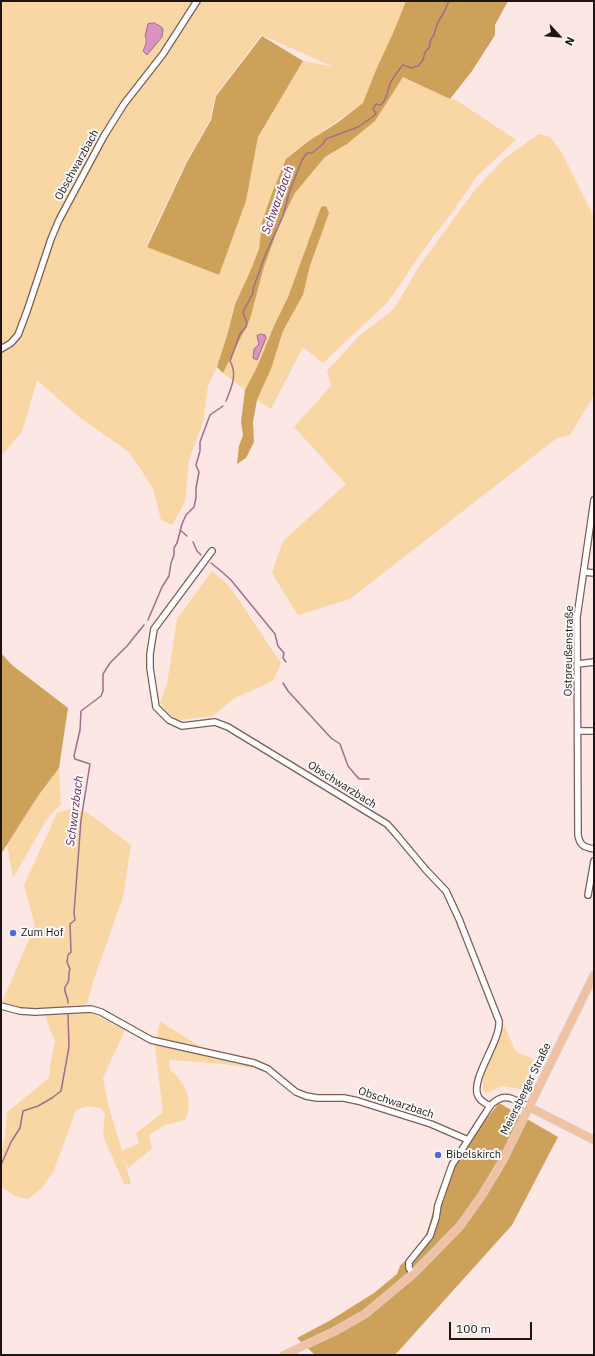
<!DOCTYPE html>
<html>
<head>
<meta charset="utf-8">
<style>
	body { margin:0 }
	#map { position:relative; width:595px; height:1356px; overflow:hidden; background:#fde7e4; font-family:"IBM Plex Sans",sans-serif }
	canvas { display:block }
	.frame { position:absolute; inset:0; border:2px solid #201412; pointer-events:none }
	.north { position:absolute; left:539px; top:16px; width:40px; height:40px; -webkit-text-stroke:3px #fafafa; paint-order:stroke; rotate:116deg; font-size:11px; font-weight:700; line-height:16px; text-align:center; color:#201412 }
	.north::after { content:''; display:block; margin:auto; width:14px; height:18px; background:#201412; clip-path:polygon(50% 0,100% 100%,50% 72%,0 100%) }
	.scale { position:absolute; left:449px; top:1322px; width:83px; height:18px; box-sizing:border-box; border:2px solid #201412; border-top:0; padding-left:5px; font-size:12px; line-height:14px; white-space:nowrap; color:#201412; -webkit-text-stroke:3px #fafafa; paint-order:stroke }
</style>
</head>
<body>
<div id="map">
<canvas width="595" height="1356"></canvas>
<div class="frame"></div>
<div class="north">N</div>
<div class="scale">100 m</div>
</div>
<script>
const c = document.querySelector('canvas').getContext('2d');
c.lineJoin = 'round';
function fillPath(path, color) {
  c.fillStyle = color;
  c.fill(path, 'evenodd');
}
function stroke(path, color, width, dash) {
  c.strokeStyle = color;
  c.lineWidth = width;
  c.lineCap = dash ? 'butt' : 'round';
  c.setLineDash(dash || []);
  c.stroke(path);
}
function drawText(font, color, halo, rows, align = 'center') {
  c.font = font + ' "IBM Plex Sans",sans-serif';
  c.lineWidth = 4;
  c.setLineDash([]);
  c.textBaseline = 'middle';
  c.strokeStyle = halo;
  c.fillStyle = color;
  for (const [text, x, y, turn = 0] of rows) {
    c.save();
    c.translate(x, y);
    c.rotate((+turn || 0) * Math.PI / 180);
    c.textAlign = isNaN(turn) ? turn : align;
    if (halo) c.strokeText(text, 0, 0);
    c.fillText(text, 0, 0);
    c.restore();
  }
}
const green = new Path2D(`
	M1,1h405l-12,30 -18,41 -13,31 -53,37 -24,19 -24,65 -3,25 -10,25 -15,31 -6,27 -11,35 -9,19 -5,36 -14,38 -4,42 -13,23 -11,-5 -8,-32 -24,-36 -50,-35 -42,-37 -15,52 -21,24zM261,35l73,32 -31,-6 -45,76 -12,64 -27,74 -73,-29 40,-84 24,-42 5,-24z
	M403,76l47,23 6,1 60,40 -39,36 -25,37 -23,29 -41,60 -65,61 -20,-16 -32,62 -14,-9 14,-31 12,-38 20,-36 7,-29 19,-53 -8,-6 -33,90 -14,29 -17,41 -12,23 -22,-17 27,-54 14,-52 16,-44 15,-30 30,-36 22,-13 28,-23z
	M539,134l11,3 12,16 32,64v178l-24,40 -13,3 -207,161 -52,16 -26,-42 11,-32 63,-57 -52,-57 37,-41 -4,-15 32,-35 35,-27 26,-44 57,-78 28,-29z
	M212,571l18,16 51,76 -8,18 -40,18 -20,17 -33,4 -13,-7 -7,-11 7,-18 10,-65z
	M59,768l2,36 -11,11 -6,9 -31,54 -6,-34 31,-48z
	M73,808l15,5 43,32 -8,52 -28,79 -8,28 -51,6 -20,-3 -14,-5 33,-76 -11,-41 33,-72z
	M91,1013l34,17 -22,48 5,26 14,47 17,-8 -3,-10 27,-21 -8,-65 5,-26 43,28 54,10 -4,9 -29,-4 -55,-4 1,10c12,8 22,27 18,41 0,3 -2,6 -3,9l-20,5 -16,10 3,14 -24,19 -4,-10 7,26h-7l-21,-48 2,-22 -5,-6 -12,-2 -12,4 -22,60 -11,17 -15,12 -13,-3 -14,-9v-35l4,-13 2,-27 42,-34 1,-12 5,-25 -8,-19 -1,-7z
	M504,1025l12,27 17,7 -2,17 -3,8 -9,5 -16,-3 -17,7 -3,-3v-15z`);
const forest = new Path2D(`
	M406,1h102l-13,24v10l-23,36 -22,28 -47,-22 -28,44 -28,23 -22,13 -30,36 -15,30 -16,44 -14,52 -27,54 -6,-6 11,-35 7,-28 14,-30 10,-25 3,-27 10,-29 14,-34 24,-19 27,-17 26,-20 13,-33 18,-39z
	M262,36l41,25 -45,76 -12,64 -27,74 -72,-28 40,-85 24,-42 5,-24z
	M326,206l3,7 -19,53 -7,29 -20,36 -12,38 -14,31 -4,22 1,20 -8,16 -9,6 2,-18 4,-11 -2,-13 4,-32 12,-23 17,-41 14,-29 33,-90z
	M1,653l11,12 56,43 -9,60 -21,28 -37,58z
	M499,1103l59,34 -46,88 -117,130h-80l-18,-17 34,-18 43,-27 23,-19 3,-8 23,-24 5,-13 11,-39 37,-58z`);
const water = new Path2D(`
	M154,23l6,3 3,3 -1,8 -15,18 -4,-4c2,-5 5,-10 2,-15l3,-12z
	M261,334l4,1 1,3 -9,22 -4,-2 1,-9 5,-5 -2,-8z`);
const stream = new Path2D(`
	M226,401c5,-13 12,-26 4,-40l10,-27 6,-7 1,-4 -4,-11 10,-19v-4l13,-36 17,-37 6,-23 13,-33 5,-7h5l10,-8 4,-6 32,-12 16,-11 2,-3 -3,-4 3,-5 5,1c6,-6 6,-13 9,-21 3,-7 8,-13 13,-19l8,3 7,-2 5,-6 2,-8 4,-4 2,-9 3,-4 3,-11 7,-12 5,-11
	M180,530l7,6
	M193,542l4,9 4,4
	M211,563l10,8 10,9 44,54 3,12 6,7 -1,5 3,4
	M148,620l14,-33 7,-11 2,-13 3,-8v-7l3,-5 5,-19 4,-9 8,-8 2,-9v-10l3,-16 -3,-7 4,-14v-9l10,-27 13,-9
	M283,683l5,8 43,47 9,6 8,22 11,13h10
	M68,1003c0,-6 -2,-7 -3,-12 -2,-4 2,-5 3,-9 2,-4 0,-9 2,-13l-3,-7 1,-7 3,-3 -1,-28 5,-4 -1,-7 7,-93 9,-56 -15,-5 -1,-3 6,-26 1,-19 20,-15 2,-5v-17l7,-11 17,-17 17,-21
	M1,1165l10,-23 9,-14 3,-17 15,-5 14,-8 9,-7 8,-44 -1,-32`);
const minor = new Path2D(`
	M1,349l10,-6 7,-8 9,-24 24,-72 8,-19 45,-84 20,-32 39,-50 34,-53
	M594,500l-17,117 1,218c2,11 6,12 16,14
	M212,551l-58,78 -4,25v14l6,39 13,13 13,6 33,-4 13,5 159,97 9,10 30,36 20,21 13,28 40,102c2,20 -29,58 -21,75 2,5 7,7 12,10
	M584,572l10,1
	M578,664l16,-2
	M578,731h16
	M588,895l6,-34
	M1,1006l19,5 15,1 56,-3 10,3 50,28 103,23 14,6 28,23 10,4 11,2h27l14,3 73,23 37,16
	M413,1274l-4,-6v-6l21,-26 6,-18 2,-13 14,-40 38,-59c14,-15 23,-7 39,1`);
const major = new Path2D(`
	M529,1107l65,33
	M284,1355l51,-24 30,-17 48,-40 47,-48 22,-31 20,-33 92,-187`);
const markers = [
	[13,933,4,"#4b6bde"],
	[438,1155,4,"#4b6bde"]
];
const streetNames = [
	["Obschwarzbach",77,165,-61],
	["Ostpreußenstraße",569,651,-89],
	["Obschwarzbach",342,785,32],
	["Meiersberger Straße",526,1089,-64],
	["Obschwarzbach",396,1103,18]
];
const poiNames = [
	["Zum Hof",21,933],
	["Bibelskirch",446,1155]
];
const waterNames = [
	["Schwarzbach",278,200,-70],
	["Schwarzbach",75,811,-83]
];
fillPath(green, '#f8d7a5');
fillPath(forest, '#cea15a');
fillPath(water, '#da93c1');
stroke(water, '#a26d8c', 1);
stroke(stream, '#a26d8c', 1.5);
stroke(minor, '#7b5d58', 8);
stroke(major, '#d2d0d0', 9);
stroke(minor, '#fff', 5.5);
stroke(major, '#f2c1a1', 7);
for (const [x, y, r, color] of markers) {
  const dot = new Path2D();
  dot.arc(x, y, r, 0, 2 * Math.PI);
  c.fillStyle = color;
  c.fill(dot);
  stroke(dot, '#fafafa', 1.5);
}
drawText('11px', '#201412', '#fafafa', streetNames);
drawText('11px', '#201412', '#fafafa', poiNames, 'left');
drawText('italic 12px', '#74225d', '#fafafa', waterNames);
</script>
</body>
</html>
